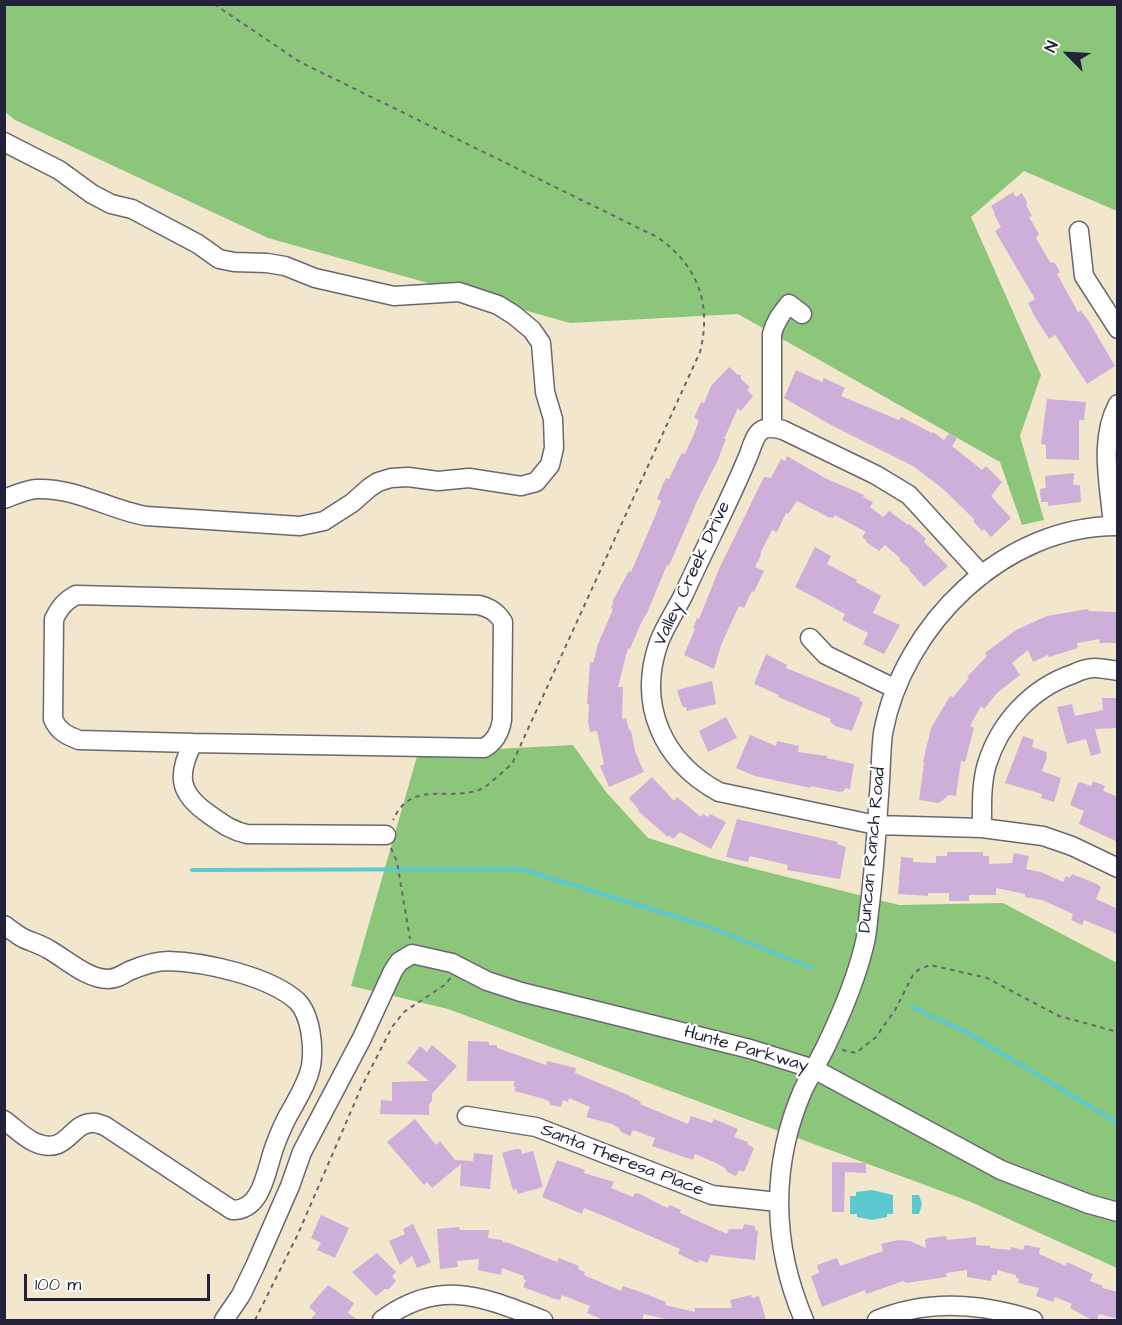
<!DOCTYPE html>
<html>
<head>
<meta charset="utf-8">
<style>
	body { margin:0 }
	#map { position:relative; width:1122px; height:1325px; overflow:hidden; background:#f2e7cd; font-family:"Architects Daughter",sans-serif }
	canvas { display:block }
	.frame { position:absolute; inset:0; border:6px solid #22223b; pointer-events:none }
	.north { position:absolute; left:1038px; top:24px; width:60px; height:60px; -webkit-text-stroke:4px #fff; paint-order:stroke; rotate:294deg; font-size:16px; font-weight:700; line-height:24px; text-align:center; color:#22223b }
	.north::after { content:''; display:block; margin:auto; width:21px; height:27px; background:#22223b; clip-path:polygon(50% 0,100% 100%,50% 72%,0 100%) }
	.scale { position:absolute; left:24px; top:1274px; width:186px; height:27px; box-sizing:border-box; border:3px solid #22223b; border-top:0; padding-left:8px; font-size:18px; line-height:21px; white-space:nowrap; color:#22223b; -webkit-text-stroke:4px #fff; paint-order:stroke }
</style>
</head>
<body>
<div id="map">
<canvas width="1122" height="1325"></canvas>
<div class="frame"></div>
<div class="north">N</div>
<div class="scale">100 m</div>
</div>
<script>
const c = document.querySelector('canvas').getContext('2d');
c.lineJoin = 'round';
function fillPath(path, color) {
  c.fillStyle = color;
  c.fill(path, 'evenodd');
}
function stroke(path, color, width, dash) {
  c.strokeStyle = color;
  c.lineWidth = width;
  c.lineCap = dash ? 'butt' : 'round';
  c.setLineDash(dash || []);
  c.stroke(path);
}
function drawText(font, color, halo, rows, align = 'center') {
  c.font = font + ' "Architects Daughter",sans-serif';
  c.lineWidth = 4.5;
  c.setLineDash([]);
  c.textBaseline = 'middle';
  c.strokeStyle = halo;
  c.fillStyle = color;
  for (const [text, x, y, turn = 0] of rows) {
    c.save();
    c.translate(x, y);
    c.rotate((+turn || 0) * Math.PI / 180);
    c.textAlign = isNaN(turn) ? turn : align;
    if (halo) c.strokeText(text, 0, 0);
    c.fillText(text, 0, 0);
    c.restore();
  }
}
const green = new Path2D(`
	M4,5h1113v206l-93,-40 -53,46 70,158 -21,61 24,84 -22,5 -22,-63 -262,-148 -168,9 -302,-85 -253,-118 -10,-8z
	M573,745l33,47 42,46 67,21 184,46 104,-2 114,60v305l-146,-66 -523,-193 -97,-23 67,-233z`);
const water = new Path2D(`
	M872,1190l21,5v19h-6v3l-15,3 -15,-3v-3h-7v-18h6v-4z
	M912,1195h7l3,9 -3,10h-7z`);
const stream = new Path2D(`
	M192,870l329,-1 188,58 103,41
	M912,1007l54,25 152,91`);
const building = new Path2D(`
	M1013,192l3,5 6,-4 5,9 -1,3 6,11 -3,1 10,17 -3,4 14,24 5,1 5,9 -3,2 21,38 3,-1 7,9 27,46 -28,18 -31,-48 -1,-1 -6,4 -14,-22 -7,-14 7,-4 -40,-68 6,-4 -7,-13 1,-1 -4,-7z
	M729,367l9,8h3v4l9,8 -3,3 6,6 -12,15 -3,-3 -14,31h2l-9,23 -19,37 -29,67 -2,-1 -20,48 -5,8 -12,28 -2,-1 -10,39h5l-1,32 4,-1 3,12h2l4,21 9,21 -35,15 -9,-21 4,-2 -7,-33 -7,1 -2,-10 1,-18h-2l3,-42 3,1 5,-19 15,-35 -2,-1 3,-6h-2l17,-31 2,1 25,-58 5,-13 -4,-2 6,-15 3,-6 3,1 10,-21 3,-5 3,1 9,-20 5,-14 -5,-2 7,-16 3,1 7,-17z
	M796,370l26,12 2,-4 21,10 -4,8 58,24 2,-3 31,16 1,-1 11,8 5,-7 8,5 -5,8 30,24 4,-4 16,16 -11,14 20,22 -20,19 -7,-8 -2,2 -9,-10 2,-1 -32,-31 -30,-23 -80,-40 -49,-28z
	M1047,399l39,3 -2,18h-5v40l-33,-1v-14l-5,-1z
	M787,456l38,22 39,17 -1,2 10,5 -3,5 13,10 6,-6 19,14 1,-1 11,9 6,6 -2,3 24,24 -24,21 -15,-17 1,-1 -11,-9 1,-2 -15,-13 -6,6 -13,-9 1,-1 -5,-4 4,-5 -31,-17 -2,3 -5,-1 -31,-16 -9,13 -2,-1 -9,19 -5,-2 -12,24 1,1 -6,12 9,4 -10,21 -2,-1 -8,17 -5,-2 -18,39 -7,24 -30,-14 11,-26 -2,-1 4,-10 2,1 20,-50 45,-92 7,1 10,-19 4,2z
	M1074,473l-1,12h7l1,17 -33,4v-4h-7l-1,-13 6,-1 -1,-12z
	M815,547l16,9 -4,8 30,16 -1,2 25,14 -8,17 27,12 -16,29 -21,-10 5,-11 -26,-13 3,-6 -50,-27z
	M1088,609l1,2 29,1v31h-19l1,-4 -23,4 1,5 -29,9 -1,-2 -15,7 -5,-12 -16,13 8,12 -23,18 -13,16 -3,-3 -11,20 4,2 -9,34 -4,-1 -5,35 -7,-1 -10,8 -20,-3 5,-37 -1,-1 8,-34 19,-32 3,1 16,-19 -2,-1 20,-21 -2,-3 31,-23 31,-14z
	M766,654l21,11 -1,3 74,30 -1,2 4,2 -11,29 -17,-5 -5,-4 1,-3 -53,-22 1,-2 -25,-11z
	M712,681l4,23 -29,7 -1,-4h-3l-2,-4 -4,-13z
	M1102,698h16v30l-23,1 6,24 -10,3 -5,-17 -19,5 -10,-37 15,-3 3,12 28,-6z
	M726,717l11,21 -29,14 -9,-21z
	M750,735l26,11 1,-5 22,5 -1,6 29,4v2l27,6 -4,25 -5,-1 -1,3 -4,1 -29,-6v2l-56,-12 -19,-8z
	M1023,736l11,4 -2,7 15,5 -1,4 1,1 -5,14 19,7 -7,24 -13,-4 1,-4 -37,-11z
	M652,777l22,24 3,-4 24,20 2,-3 5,3 2,-3 16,8 -15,27 -31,-17 -7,7 -4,-4 -1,2 -30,-26 1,-1 -10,-12z
	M1093,781l12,5 -2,5 15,6v45l-39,-18 5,-13 -14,-6 8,-22 2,-1 11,4z
	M737,819l101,23 -1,2 9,3 -6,32 -53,-9 1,-5 -38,-9 -2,6 -22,-5z
	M947,852h36v4h6v8l23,-1 2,-10 15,3 -3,13 15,3 22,10 3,-6 4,2 2,-4 25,10 4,3 -5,12 22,10v25l-34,-14 -2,5 -11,-5 2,-6 -31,-14 -17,-3v-3l-29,-6v7h-27v6h-20v-8h-21v3l-30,-2 3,-37 12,1v4l23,1v-7h11z
	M468,1041l21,1v3h8v3l49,17 1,-4 29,7 -1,5 53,22 13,7 -1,2 48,20 3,-8 21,7 2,-4 24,10 -4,8 14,5 -1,2 7,4 -10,24 -5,-2 -3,6 -9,-4 -2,-4 -9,-5 -21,-9 -2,6 -41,-14 3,-8 -22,-8 -3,6 -9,-4 -2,-4 -7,-4 -26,-7 4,-10 -21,-9 -1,4 -5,-2 -2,7 -10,-2 -2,-4 -8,-3 -27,-7 2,-4 -3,-1 2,-5h-48z
	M432,1045l25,21 -25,28v7l-3,3v11l-49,-1 1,-14 11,1v-19l37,-1 -22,-18 13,-17 7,6z
	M415,1119l21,26 4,-4 15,19 18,1 1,-8 19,2 -3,34 -30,-3 1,-22 -29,24 -5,-6 -3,3 -37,-43z
	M515,1149h6l1,5 11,-3 10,36 -25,7 -2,-5 -3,1 -11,-37z
	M557,1160l28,10 -1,3 30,9 -3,6 22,9 1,-3 4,-1 23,12 7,3 1,-3 3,1 9,4 -1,3 47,21 2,-5h14l1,-5 11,2v4l3,1 -3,29 -44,-5 -4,8 -8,-3 -1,3 -20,-9 2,-5 -69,-30 -27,-11 -2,6 -40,-17z
	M832,1162l34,1v10l-21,-1 -1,40h-12z
	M321,1215l28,13 -14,30 -18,-8 4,-7 -10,-5z
	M413,1224l18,38 -14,6 -5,-12 -12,9 -11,-24 16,-7 -2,-5z
	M459,1227l1,3h29l-1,8 14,2v2l7,1 48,19 2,-4 20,8 -1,3 7,3 -1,3 37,16 2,-5 15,5 28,11 -1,3 30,7v-4h37l-2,-8 21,-5 1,3 7,-2 7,24h-100v-1l-22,-5 -2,6h-38l-17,-7 3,-7 -28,-11 -2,5 -5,-1 -32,-12 3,-7 -3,-1 1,-3 -22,-8 -1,7 -23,-5 1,-11 -22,2 1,6 -18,2 -3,-40z
	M946,1236l1,4 29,-3v8l14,1v2l21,2v-3l12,3 2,-5 15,3 -1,6 27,12 1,-4 26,12 -3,7 13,5 -1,2 16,4v27l-19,-5 -2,6h-5l-22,-12 2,-4 -17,-7 -2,5 -17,-6 3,-8 -21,-5 1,-5h-3v-3l-19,-5v5h-5l-1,6 -24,-4v-7l-21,3 1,4 -41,6 -3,-2 -37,13 -1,-4 -43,17 -11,-31 8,-3 -2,-8 20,-7 3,8 43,-15 -2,-7 17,-4 12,1 16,7 -1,-8 3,-2z
	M377,1253l19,19 -4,4 4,5 -7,8h-4l-9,7 -24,-24z
	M328,1285l26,18 -6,10 10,7h-48l6,-7 -7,-6z`);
const path = new Path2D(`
	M214,4l86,58 357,175c41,28 55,67 43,115l-188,412c-8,6 -24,23 -33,26 -33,11 -68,-10 -86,30
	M391,848l6,14 13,77
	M842,1050l14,3 20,-16 19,-27 18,-35 5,-5 12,-5 57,13 72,38 59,16
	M255,1320l43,-86 63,-146 31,-61 12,-15 42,-28 5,-7`);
const minor = new Path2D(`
	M4,142l55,28 33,24 19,10 21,5 66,35 21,15 15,3 33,1 18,3 30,12 79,18 65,-4 39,13 16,10 18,15 9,13 4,49 8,27 1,29 -4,17 -14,17 -15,4 -52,-8 -31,3 -30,-4 -17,1 -13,4 -9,6 -17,15 -28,18 -24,5 -154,-10c-36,-6 -71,-29 -110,-27 -10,1 -22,6 -32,10
	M1079,231l5,45 34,53
	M772,427v-93c3,-12 9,-20 17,-30l13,10
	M1113,526c-3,-40 -15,-85 5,-122
	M982,575l-73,-80 -33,-20 -93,-45c-24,-7 -27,4 -34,24 -19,47 -44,93 -65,140 -8,16 -19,32 -25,48 -22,62 3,119 60,150l157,33 106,3 61,8 29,10 46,22
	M810,638l16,17 70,34
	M193,743l-114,-3c-13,-5 -21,-9 -26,-21l1,-100c6,-12 11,-18 22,-24l403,10c11,3 18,7 24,17l-1,98c-2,13 -7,22 -18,28l-291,-5c-17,33 -14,51 17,72 13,9 22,16 37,19l139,1
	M982,828c0,-22 -1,-44 5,-64 13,-42 45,-76 86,-90 6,-3 15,-6 22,-6 7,0 15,2 23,3
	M4,925c6,4 12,9 19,13 8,4 17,6 25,11 18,10 39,30 60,30 8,0 14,-4 21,-8 12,-5 26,-10 39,-10 37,1 101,15 129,40 14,14 17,46 14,65 -3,15 -11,28 -18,41 -8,13 -14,27 -19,41 -8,23 -12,63 -42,62l-127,-84c-4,-1 -9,-4 -13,-3 -22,0 -25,34 -58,19 -11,-5 -20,-15 -30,-22
	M467,1116l69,11 176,68 66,7
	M224,1320l17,-25 14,-29 35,-80 12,-34 60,-114 31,-67 6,-9 13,-8 40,9 35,18 34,11 229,57 64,20 187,101 88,34 29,8
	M382,1320c58,-43 101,-23 161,0
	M804,1320c-32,-75 -34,-154 -1,-230 7,-14 15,-28 22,-42 16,-33 32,-71 40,-106 3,-13 3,-26 5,-38 5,-41 7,-82 10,-123 1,-16 1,-32 3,-48 20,-108 121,-208 235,-207
	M877,1320c51,-21 104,-17 156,0`);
const streetNames = [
	["Valley Creek Drive",693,574,-65],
	["Duncan Ranch Road",873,850,-85],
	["Hunte Parkway",746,1050,16],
	["Santa Theresa Place",622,1161,21]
];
fillPath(green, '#8bc67b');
fillPath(water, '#5cc9d0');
stroke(stream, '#5cc9d0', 4);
fillPath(building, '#ceafd9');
stroke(minor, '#6b676e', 21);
stroke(path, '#6b676e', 2, [4.5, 4.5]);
stroke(minor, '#fff', 18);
drawText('18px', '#22223b', '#fff', streetNames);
</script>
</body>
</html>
